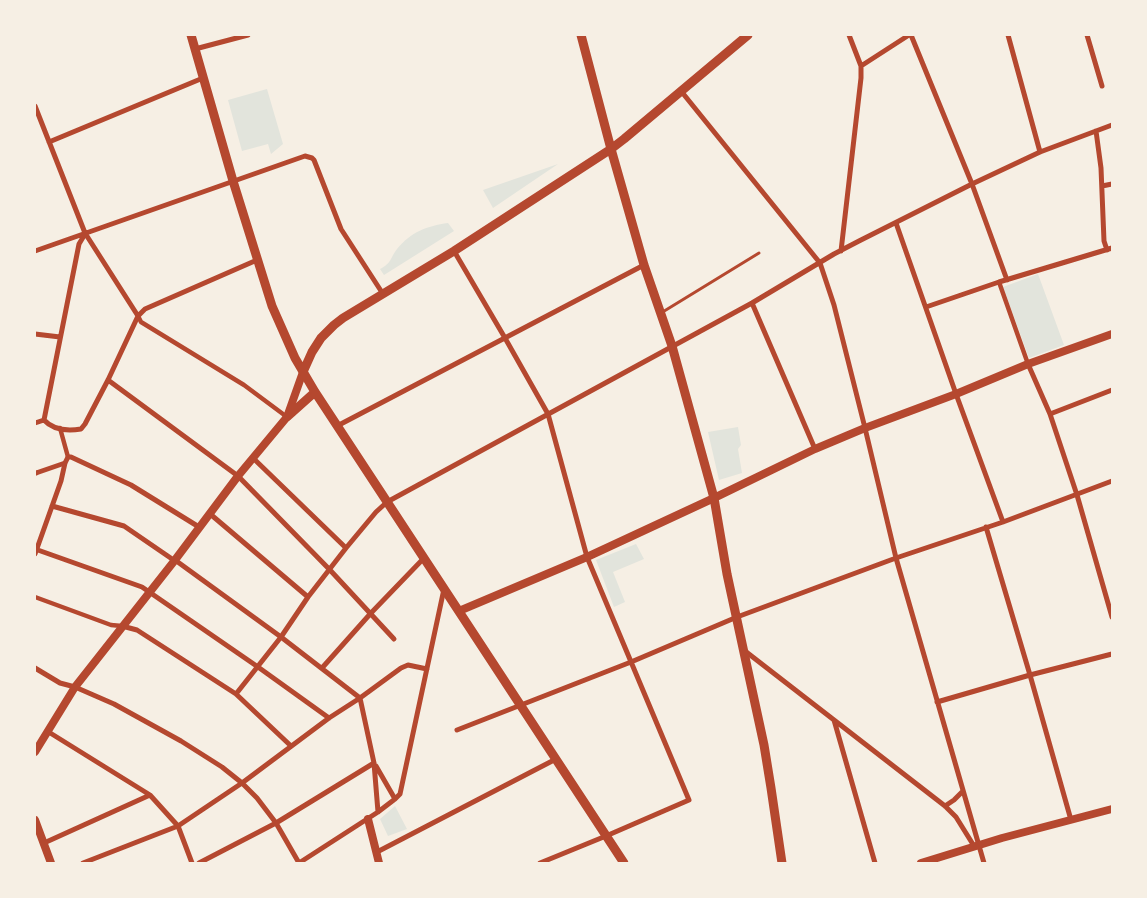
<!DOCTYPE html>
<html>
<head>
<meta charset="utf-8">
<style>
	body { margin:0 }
	#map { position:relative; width:1147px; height:898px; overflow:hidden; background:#f6efe4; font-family:"Source Sans 3",sans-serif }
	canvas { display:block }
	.frame { position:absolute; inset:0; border:36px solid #f6efe4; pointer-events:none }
</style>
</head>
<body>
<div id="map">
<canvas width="1147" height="898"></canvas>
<div class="frame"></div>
</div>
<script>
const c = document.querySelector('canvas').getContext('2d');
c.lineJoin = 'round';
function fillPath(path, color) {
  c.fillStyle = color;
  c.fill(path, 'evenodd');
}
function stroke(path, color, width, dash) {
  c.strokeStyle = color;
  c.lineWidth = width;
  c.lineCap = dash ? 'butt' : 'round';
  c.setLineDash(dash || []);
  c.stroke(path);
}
const green = new Path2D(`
	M267,89l16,55 -12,10 -3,-10 -26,7 -14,-51z
	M558,164l-65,44 -10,-18z
	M448,223l6,8 -70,44 -4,-6c12,-6 10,-11 17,-20 14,-17 30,-23 51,-26z
	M1038,274l26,71 -35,13 -26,-71z
	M738,427l3,18 -3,4 4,24 -23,7 -11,-48z
	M636,544l8,15 -31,13 12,30 -11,5 -18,-47z
	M395,806l12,23 -19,7 -8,-17z`);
const service = new Path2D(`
	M661,313l98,-60`);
const pedestrian = new Path2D(`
	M999,282l29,82
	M138,316l3,6 103,63 43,32
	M60,428l8,29
	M36,473l29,-10
	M35,597l76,28 11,1`);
const minor = new Path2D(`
	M911,35l61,149 35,96
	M1008,35l32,117
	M1087,35l15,51
	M195,49l53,-14
	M861,66l48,-31
	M681,91l139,172 14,42 31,123 31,130 88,305
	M35,106l50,127 53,83
	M1096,131l5,37 3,73 3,9
	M49,142l154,-64
	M1102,186l10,-2
	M896,223l60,171 47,128
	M35,251l270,-95 7,2 2,2 27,69 42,65
	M454,251l51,87 43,76 39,143 102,243 -83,36 -66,27
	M841,251l20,-173v-12l-12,-31
	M752,303l63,146
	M926,307l73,-25 113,-34
	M35,334l25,3
	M1028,364l22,50 27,81 35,122
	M108,380l130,96 92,94 64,69
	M1050,414l62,-24
	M44,420c9,10 24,11 37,9l4,-5 23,-44 30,-64 7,-7 112,-49
	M44,420l35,-176 6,-10
	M35,423l9,-3
	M337,426l307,-161
	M253,458l93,90
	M35,473h1
	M52,506l72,20 51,35
	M209,513l99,84
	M986,527l44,148 41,145
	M35,549l107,38 116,80 71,51
	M35,554l26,-73 4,-18 3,-6h3l60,28 68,42
	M175,560l106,77 79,61 14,65 4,49
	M122,626l15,4 99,64 55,52
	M745,651l200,155 11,11 18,29
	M35,668l25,15 15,4 39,17 67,37 41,26 20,16 15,15 19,25 23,40
	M322,668l49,-55 53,-55
	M236,694l45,-57 27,-40 38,-49 30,-36 11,-10 365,-199 82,-49 25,-13 113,-57 68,-32 72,-27
	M937,702l93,-27 82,-21
	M834,720l41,143
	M457,730l174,-68 106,-45 159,-59 107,-36 109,-41
	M47,731l103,64 28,31 14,37
	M376,766l19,33
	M945,806l9,-6 9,-9
	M44,843l106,-48
	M377,852l179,-93
	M83,863l95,-37 64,-43 87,-65 31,-20 41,-30 7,-3 19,4
	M199,863l77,-40 98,-60
	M299,863l79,-51 17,-13 5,-5 44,-205`);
const tertiary = new Path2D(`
	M459,611l128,-54 127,-59 101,-49 50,-21 91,-34 72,-30 84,-30
	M35,752l40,-65 100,-127 63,-84 49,-59 16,-45
	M368,819l11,44
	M35,820l16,43
	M921,863l81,-25 110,-29`);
const secondary = new Path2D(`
	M191,35l42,146 39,125 23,52 20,34 309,471
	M581,35l30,114 33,116 28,81 42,152 13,76 37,171 7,43 11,75
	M303,372l9,-20 9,-14 13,-13 9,-7 111,-67 157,-102 13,-10 124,-104
	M287,417l28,-25`);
fillPath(green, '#e2e4dc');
stroke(service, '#b5482f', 3);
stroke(pedestrian, '#b5482f', 4.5);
stroke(minor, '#b5482f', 5);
stroke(tertiary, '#b5482f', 8);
stroke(secondary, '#b5482f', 9);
</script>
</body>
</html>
